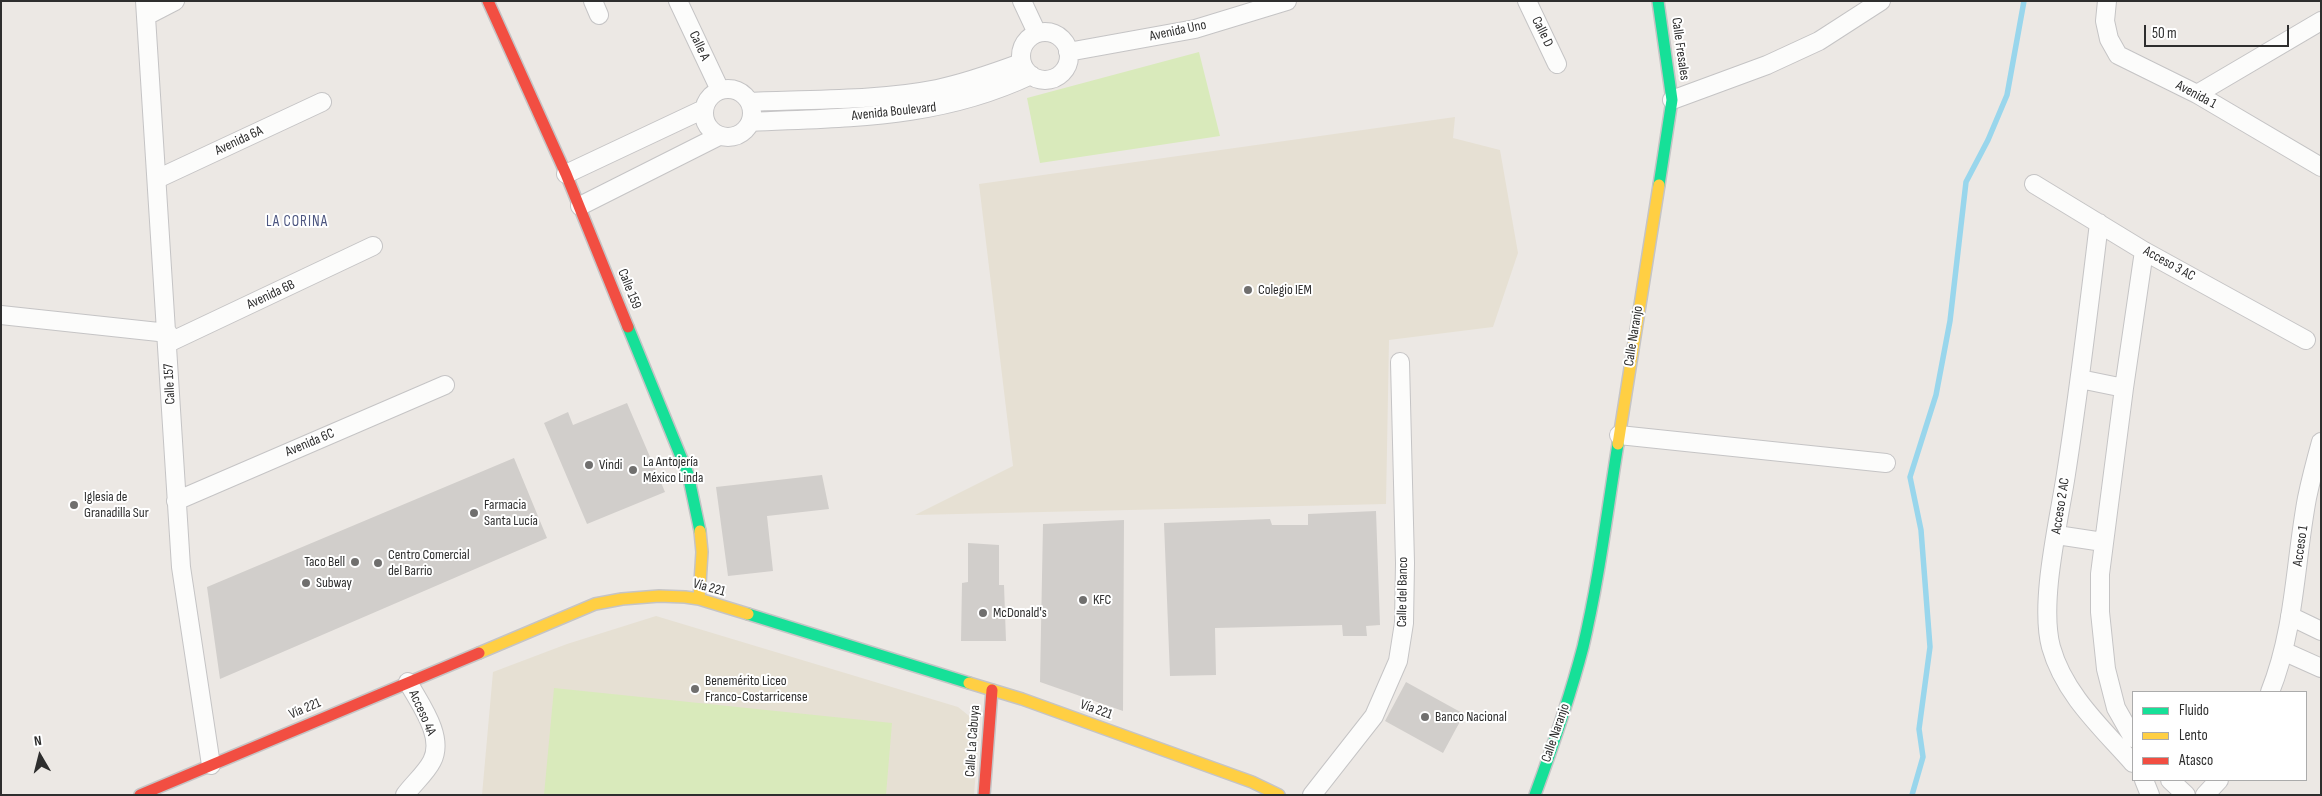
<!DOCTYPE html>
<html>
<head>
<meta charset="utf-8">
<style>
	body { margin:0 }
	#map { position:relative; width:2322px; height:796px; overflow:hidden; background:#ece8e4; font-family:"Sofia Sans Condensed",sans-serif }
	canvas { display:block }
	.frame { position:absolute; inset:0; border:2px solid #2e2e2e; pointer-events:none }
	.legend { position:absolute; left:2132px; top:691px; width:175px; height:90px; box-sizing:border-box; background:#fff; border:1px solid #ababab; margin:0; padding:6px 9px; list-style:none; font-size:15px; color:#2e2e2e }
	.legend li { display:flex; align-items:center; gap:10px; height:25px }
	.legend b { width:25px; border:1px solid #ababab }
	.north { position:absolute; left:15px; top:731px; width:50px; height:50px; -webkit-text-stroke:4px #fff; paint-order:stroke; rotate:352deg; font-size:14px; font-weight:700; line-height:20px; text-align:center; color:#2e2e2e }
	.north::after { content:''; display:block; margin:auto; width:18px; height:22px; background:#2e2e2e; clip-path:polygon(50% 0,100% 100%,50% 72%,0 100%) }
	.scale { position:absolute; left:2144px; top:25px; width:145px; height:22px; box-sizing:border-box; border:2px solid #2e2e2e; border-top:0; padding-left:6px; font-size:15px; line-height:18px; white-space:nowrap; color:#2e2e2e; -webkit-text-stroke:4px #fff; paint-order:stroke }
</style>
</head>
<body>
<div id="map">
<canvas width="2322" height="796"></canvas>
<div class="frame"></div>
<ul class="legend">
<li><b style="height:6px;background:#16e098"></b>Fluido</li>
<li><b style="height:6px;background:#ffcf43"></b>Lento</li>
<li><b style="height:6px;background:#f24e42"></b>Atasco</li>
</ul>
<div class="north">N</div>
<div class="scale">50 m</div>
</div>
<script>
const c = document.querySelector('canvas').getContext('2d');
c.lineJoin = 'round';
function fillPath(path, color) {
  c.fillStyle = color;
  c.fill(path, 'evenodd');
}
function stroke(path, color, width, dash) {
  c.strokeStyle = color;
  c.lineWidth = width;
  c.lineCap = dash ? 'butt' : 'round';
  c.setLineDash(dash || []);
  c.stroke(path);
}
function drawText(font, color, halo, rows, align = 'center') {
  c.font = font + ' "Sofia Sans Condensed",sans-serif';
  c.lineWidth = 4;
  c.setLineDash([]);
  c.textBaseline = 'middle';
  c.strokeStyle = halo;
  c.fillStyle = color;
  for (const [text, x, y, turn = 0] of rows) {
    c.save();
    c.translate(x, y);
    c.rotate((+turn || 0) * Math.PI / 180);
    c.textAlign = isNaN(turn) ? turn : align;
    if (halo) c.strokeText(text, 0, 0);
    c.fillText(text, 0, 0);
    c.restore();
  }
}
const education = new Path2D(`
	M1455,117l-2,21 47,12 18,103 -25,74 -104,13 -3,164 -471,11 98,-49 -34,-282z
	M656,616l302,91 15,12 6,13 -5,63h-492l11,-123 74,-28z`);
const pitch = new Path2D(`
	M1199,52l21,84 -180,27 -13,-65z
	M554,688l338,35 -6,72h-342z`);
const stream = new Path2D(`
	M1912,795l11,-38 -4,-28 11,-82 -9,-117 -11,-53 26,-82 14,-74 16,-139 22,-42 19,-45 17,-94`);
const building = new Path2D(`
	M627,403l38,89 -78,32 -43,-101 24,-11 5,13z
	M514,458l33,80 -327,141 -13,-92z
	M822,475l7,34 -62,7 6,55 -45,5 -12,-89z
	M1376,511l4,114 -14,1 1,10h-24l-1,-11 -127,3 1,47 -46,1 -6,-153 106,-4 2,6h36v-11z
	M1124,520l-1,191 -83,-29 3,-158z
	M968,543l31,2v40h5l2,56h-45l1,-58 6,-1z
	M1406,682l58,32 -21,39 -58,-32z`);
const street = new Path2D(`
	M145,1l36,566 30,198
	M593,1l6,14
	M678,1l42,89
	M1022,1l15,32
	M1527,1l30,63
	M2107,1l-2,20 4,18 9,16 79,39 124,73
	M146,16l29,-15
	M1021 56a24 24 0 1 1 48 0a24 24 0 1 1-48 0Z
	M1068,52l127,-23 92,-28
	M704 113a24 24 0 1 1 48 0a24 24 0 1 1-48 0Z
	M2197,94l124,-73
	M1672,100l95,-35 52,-24 62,-40
	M750,102c62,-3 126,-1 187,-13 29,-6 57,-16 84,-26
	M751,122c99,-5 187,-3 280,-47
	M566,174l138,-65
	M157,179l165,-77
	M2034,184l110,67 162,89
	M580,206l139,-70
	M2099,223c-10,84 -20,168 -33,251 -7,47 -27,128 -15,173 13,47 51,81 82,116
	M1,315l167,18
	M168,343l205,-97
	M2080,379l44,9
	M1619,435l267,28
	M176,501l269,-116
	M2057,535l46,7
	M2290,616l31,15
	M2283,651l38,17
	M2270,692c25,-62 25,-130 37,-194 4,-19 9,-38 14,-56
	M2133,738l-17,-30 -10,-39 -6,-57v-38l24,-186 20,-137
	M2144,780l6,15
	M2170,780l16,15
	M405,795c8,-11 21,-22 27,-34 13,-25 -13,-58 -24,-79
	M1312,795l62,-79 24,-55 6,-38 1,-60 -5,-201
	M2205,795l14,-15`);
const fast = new Path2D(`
	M1658,1l14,99 -13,85
	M628,327l60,147 12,57
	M748,614l221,69
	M1535,795c18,-49 35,-98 48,-148 16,-67 24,-135 35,-203`);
const slow = new Path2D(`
	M1618,444l41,-259
	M699,599l3,-47 -2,-21
	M479,653l116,-49 27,-5 37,-3 26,1 14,2 49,15
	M969,683l53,16 230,83 27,13`);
const jam = new Path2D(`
	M488,1l78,173 62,153
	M140,795l339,-142
	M984,795l8,-105`);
const markers = [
	[1248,290,5,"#706f6e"],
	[589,465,5,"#706f6e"],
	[633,470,5,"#706f6e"],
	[74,505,5,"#706f6e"],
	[474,513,5,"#706f6e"],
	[355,562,5,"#706f6e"],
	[378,563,5,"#706f6e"],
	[306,583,5,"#706f6e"],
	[1083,600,5,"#706f6e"],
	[983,613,5,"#706f6e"],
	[695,689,5,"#706f6e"],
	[1425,717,5,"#706f6e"]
];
const streetNames = [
	["Avenida Uno",1178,31,-12],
	["Calle D",1542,32,64],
	["Calle A",699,46,65],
	["Calle Fresales",1680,49,82],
	["Avenida 1",2196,95,28],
	["Avenida Boulevard",894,112,-6],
	["Avenida 6A",239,141,-25],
	["Acceso 3 AC",2169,264,29],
	["Calle 159",629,289,68],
	["Avenida 6B",271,295,-25],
	["Calle Naranjo",1634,336,-81],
	["Calle 157",170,384,-93],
	["Avenida 6C",310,443,-23],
	["Acceso 2 AC",2061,506,-81],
	["Acceso 1",2301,546,-82],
	["Vía 221",709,588,15],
	["Calle del Banco",1403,592,-89],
	["Vía 221",305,709,-23],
	["Vía 221",1096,710,20],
	["Acceso 4A",422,713,66],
	["Calle Naranjo",1556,733,-71],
	["Calle La Cabuya",973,741,-86]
];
const poiNames = [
	["Colegio IEM",1258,290],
	["La Antojería",643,462],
	["México Linda",643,478],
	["Vindi",599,465],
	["Iglesia de",84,497],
	["Granadilla Sur",84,513],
	["Farmacia",484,505],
	["Santa Lucía",484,521],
	["Centro Comercial",388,555],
	["del Barrio",388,571],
	["Taco Bell",345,562,"right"],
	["Subway",316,583],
	["KFC",1093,600],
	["McDonald's",993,613],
	["Benemérito Liceo",705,681],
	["Franco-Costarricense",705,697],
	["Banco Nacional",1435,717]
];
const neighbourhoodNames = [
	["LA CORINA",297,222]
];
fillPath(education, '#e6e0d3');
fillPath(pitch, '#d9eabb');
stroke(stream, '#99d6ec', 5.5);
fillPath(building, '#d1cecb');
stroke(street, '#c5c4c5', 20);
stroke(fast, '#c5c4c5', 14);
stroke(slow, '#c5c4c5', 14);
stroke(jam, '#c5c4c5', 14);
stroke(street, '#fcfcfb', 18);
stroke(fast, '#16e098', 11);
stroke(slow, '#ffcf43', 11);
stroke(jam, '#f24e42', 11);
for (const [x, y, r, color] of markers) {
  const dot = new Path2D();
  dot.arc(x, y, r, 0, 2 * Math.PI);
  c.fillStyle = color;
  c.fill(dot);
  stroke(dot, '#fff', 2);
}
drawText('14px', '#2e2e2e', '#fff', streetNames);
drawText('14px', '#2e2e2e', '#fff', poiNames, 'left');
c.letterSpacing = '1px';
drawText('15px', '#4d5680', '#fff', neighbourhoodNames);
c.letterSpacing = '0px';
</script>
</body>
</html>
